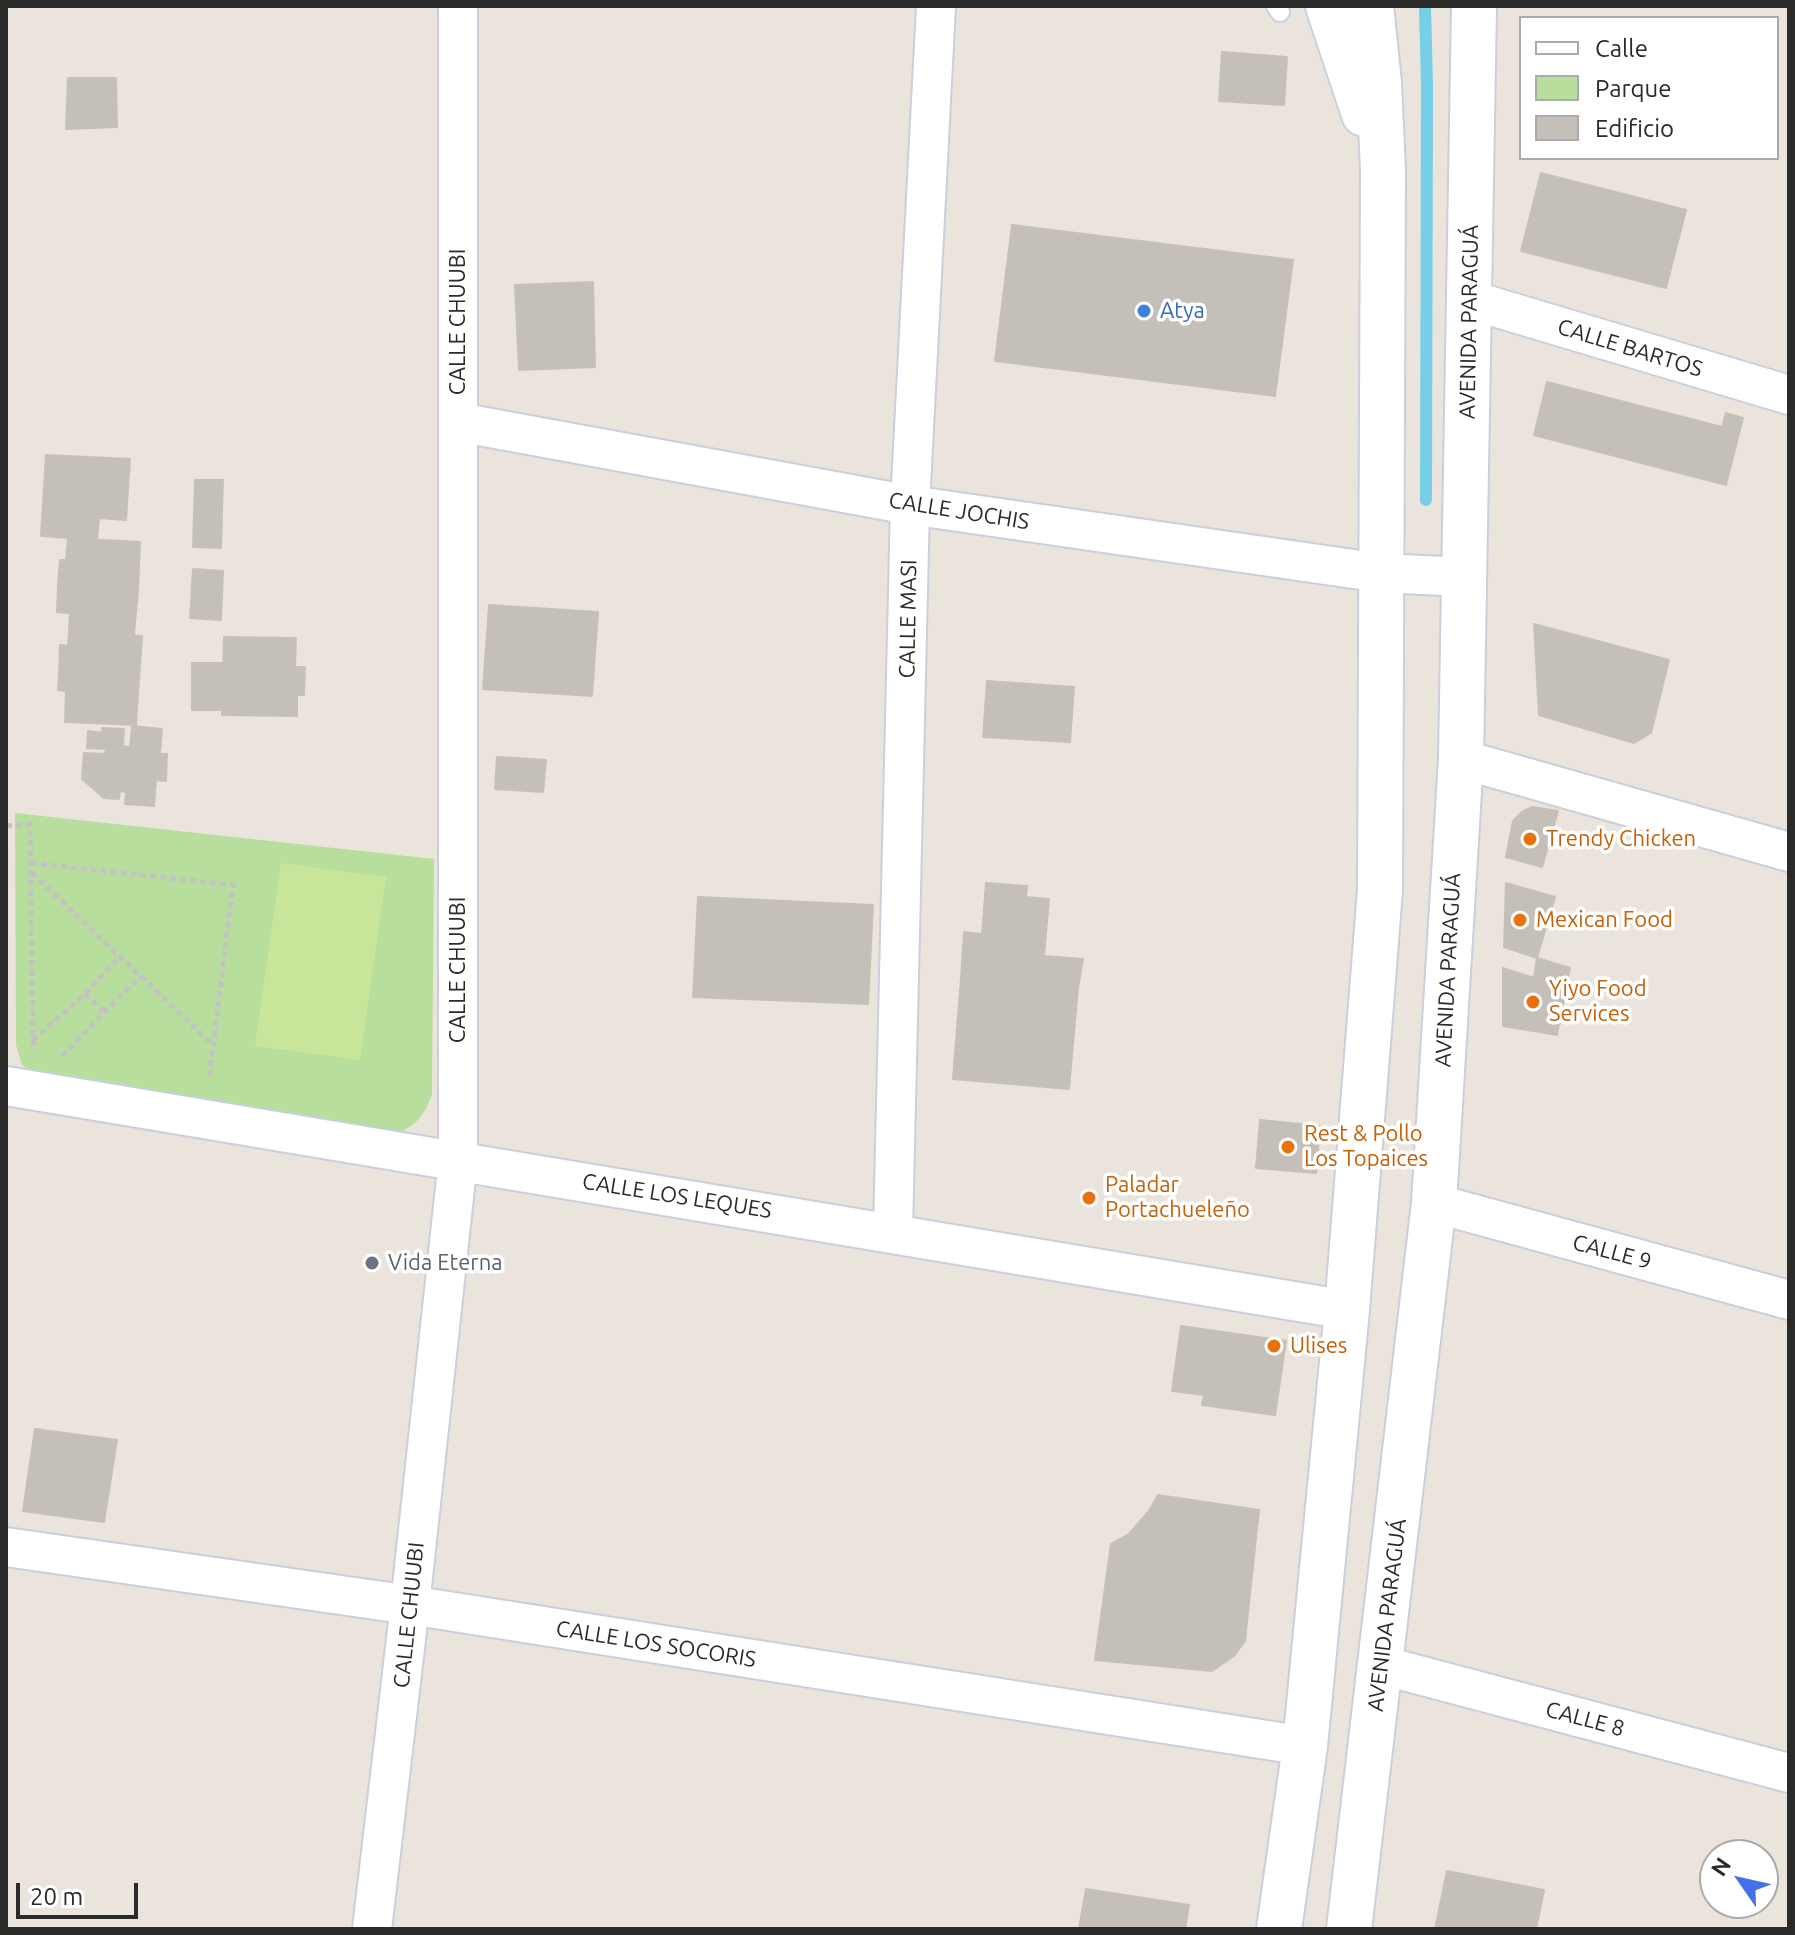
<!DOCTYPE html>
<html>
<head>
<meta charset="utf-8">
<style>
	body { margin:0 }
	#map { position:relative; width:1795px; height:1935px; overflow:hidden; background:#ebe4dd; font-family:Ubuntu,sans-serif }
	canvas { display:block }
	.frame { position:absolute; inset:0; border:8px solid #2a2a2a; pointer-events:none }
	.legend { position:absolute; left:1519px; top:16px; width:260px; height:144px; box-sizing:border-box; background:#fff; border:2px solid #aaa; margin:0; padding:10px 14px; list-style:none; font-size:24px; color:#2a2a2a }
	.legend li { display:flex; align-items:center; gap:16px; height:40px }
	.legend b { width:40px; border:2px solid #aaa }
	.north { position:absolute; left:1699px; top:1839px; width:80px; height:80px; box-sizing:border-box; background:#fff; border:2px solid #aaa; border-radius:50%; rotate:304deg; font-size:22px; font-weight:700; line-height:32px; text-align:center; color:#2a2a2a }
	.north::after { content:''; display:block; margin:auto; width:28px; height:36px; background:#466fee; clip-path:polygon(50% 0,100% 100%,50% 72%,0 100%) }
	.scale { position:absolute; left:16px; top:1883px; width:122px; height:36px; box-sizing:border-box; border:4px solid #2a2a2a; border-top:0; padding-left:10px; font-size:24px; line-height:28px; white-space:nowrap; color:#2a2a2a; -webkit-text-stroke:6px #fff; paint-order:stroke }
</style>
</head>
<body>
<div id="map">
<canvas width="1795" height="1935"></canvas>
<div class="frame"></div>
<ul class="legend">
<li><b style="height:10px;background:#fff"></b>Calle</li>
<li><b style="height:22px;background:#b7de9c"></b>Parque</li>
<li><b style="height:22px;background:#c4bfb8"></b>Edificio</li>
</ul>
<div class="north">N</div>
<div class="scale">20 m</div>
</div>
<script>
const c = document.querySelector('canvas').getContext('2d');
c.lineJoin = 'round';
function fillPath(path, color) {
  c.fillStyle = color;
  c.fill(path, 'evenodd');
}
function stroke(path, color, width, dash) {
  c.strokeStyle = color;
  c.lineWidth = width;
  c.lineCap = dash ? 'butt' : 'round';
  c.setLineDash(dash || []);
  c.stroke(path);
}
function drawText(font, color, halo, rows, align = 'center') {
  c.font = font + ' Ubuntu,sans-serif';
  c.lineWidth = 7;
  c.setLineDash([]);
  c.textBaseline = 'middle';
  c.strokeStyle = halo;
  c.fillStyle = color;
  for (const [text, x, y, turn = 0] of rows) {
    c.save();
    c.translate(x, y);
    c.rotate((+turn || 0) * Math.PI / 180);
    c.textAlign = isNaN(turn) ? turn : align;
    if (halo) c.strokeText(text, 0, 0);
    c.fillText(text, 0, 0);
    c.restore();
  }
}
const green = new Path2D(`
	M15,813l419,46 -2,235c-6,18 -14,30 -32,38l-355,-53 -23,-14 -6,-20z`);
const pitch = new Path2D(`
	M281,863l105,14 -26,183 -105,-14z`);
const stream = new Path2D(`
	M1425,6l2,80 -1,414`);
const building = new Path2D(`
	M1222,52l65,5 -3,48 -65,-4z
	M68,78h48l1,49 -51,2z
	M1541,173l145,37 -20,78 -145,-37z
	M1012,225l281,35 -18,136 -280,-35z
	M593,282l2,85 -76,3 -4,-85z
	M1547,382l175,45 4,-14 17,5 -17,67 -192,-50z
	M46,455l84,4 -4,61 -27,-2 -2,22 -56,-4z
	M195,480h28l-2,68 -28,-1z
	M68,538l72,4 -2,48 -80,-4 2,-26h6z
	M193,569l30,2 -2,49 -31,-2z
	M58,586l80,4 -4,45 -65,-4 1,-18 -13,-1z
	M489,605l109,7 -6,84 -109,-7z
	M1534,624l135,36 -18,73 -17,10 -95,-28z
	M69,631l73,5 -3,44 -80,-5 1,-30 8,1z
	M224,637l72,1 -1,29h10l-1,28h-7v21l-75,-1z
	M192,663h31l-1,47h-30z
	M59,675l80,5 -3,45 -71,-3 1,-31 -8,-1z
	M987,681l87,6 -4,55 -87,-5z
	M132,726l30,3 -2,25h7l-1,27 -10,-1 -2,26 -29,-2 1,-12 -6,-1 -1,8 -15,-1 -22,-19 2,-26 21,1 1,-5 -19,-1 1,-17 15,2 -1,-5 22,1 -1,17 7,1z
	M497,757l49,3 -3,32 -48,-3z
	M1532,807l26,4 -16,56 -36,-10 7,-36 9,-9z
	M986,883l41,3 -1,11 23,2 -5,57 39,3 -5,29 -117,-10 3,-46 18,2z
	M1506,883l49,14 -18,61 -33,-11z
	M698,897l175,8 -5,99 -175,-7z
	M1537,958l33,10 -13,67 -54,-9v-58l31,10z
	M961,978l117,10 -9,101 -116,-10z
	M1260,1120l60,6 -4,47 -60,-5z
	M1181,1326l105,15 -11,74 -73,-10 2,-10 -32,-4z
	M35,1429l82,11 -13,82 -81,-11z
	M1158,1495l101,15 -14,131 -11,15 -22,15 -117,-11 16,-116 18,-10 20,-23z
	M1447,1871l97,19 -8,39h-101z
	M1086,1889l103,16 -4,24h-106z`);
const path = new Path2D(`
	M6,826l24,-2 3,217 4,9
	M31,863l202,22 -24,195
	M32,873l180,171
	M85,994l20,19
	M33,1040l52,-46 35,-37
	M62,1056l78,-80`);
const service = new Path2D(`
	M1276,6l4,6`);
const minor = new Path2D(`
	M1471,300l318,95
	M458,422l452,83 471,68 83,4
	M1461,759l328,93
	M6,1086l1341,224
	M1434,1203l355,97
	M893,1232l17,-727 26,-499
	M6,1547l404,58 895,141
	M1381,1665l408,108
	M372,1929l38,-324 48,-445v-1154`);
const secondary = new Path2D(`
	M1328,6l36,108
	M1279,1929l26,-183 42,-436 33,-420 3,-720 -4,-87 -8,-77
	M1349,1929l85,-726 27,-444 13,-753`);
const markers = [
	[1144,311,8,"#3f7fe0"],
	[1530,839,8,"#e8710a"],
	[1520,920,8,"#e8710a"],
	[1533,1002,8,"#e8710a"],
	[1288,1147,8,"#e8710a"],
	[1089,1198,8,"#e8710a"],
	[372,1263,8,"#6b7280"],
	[1274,1346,8,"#e8710a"]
];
const shopNames = [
	["Atya",1160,311]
];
const streetNames = [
	["CALLE CHUUBI",458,322,-90],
	["AVENIDA PARAGUÁ",1469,322,-89],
	["CALLE BARTOS",1630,348,17],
	["CALLE JOCHIS",959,511,9],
	["CALLE MASI",908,619,-89],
	["CALLE CHUUBI",458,970,-90],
	["AVENIDA PARAGUÁ",1448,970,-87],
	["CALLE LOS LEQUES",677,1196,9],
	["CALLE 9",1612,1252,15],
	["CALLE CHUUBI",409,1615,-84],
	["AVENIDA PARAGUÁ",1387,1615,-83],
	["CALLE LOS SOCORIS",656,1644,9],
	["CALLE 8",1585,1719,15]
];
const foodNames = [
	["Trendy Chicken",1546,839],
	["Mexican Food",1536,920],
	["Yiyo Food",1549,989],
	["Services",1549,1014],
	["Rest & Pollo",1304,1134],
	["Los Topaices",1304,1159],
	["Paladar",1105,1185],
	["Portachueleño",1105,1210],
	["Ulises",1290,1346]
];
const worshipNames = [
	["Vida Eterna",388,1263]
];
fillPath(green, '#b7de9c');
fillPath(pitch, '#c9e599');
stroke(stream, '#76cfe7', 12);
fillPath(building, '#c4bfb8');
stroke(building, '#c6c0b7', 2);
stroke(service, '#cbcfdb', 22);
stroke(minor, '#cbcfdb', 42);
stroke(secondary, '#cbcfdb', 48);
stroke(path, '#c3c3c3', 5, [6, 4]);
stroke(service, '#fff', 18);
stroke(minor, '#fff', 38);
stroke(secondary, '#fff', 44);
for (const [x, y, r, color] of markers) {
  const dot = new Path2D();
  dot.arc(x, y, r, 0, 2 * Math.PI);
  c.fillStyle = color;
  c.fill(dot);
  stroke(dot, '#fff', 3);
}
drawText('22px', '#366cbe', '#fff', shopNames, 'left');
drawText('22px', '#2a2a2a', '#fff', streetNames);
drawText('22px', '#c56008', '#fff', foodNames, 'left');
drawText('22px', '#5b616d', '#fff', worshipNames, 'left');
</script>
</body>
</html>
